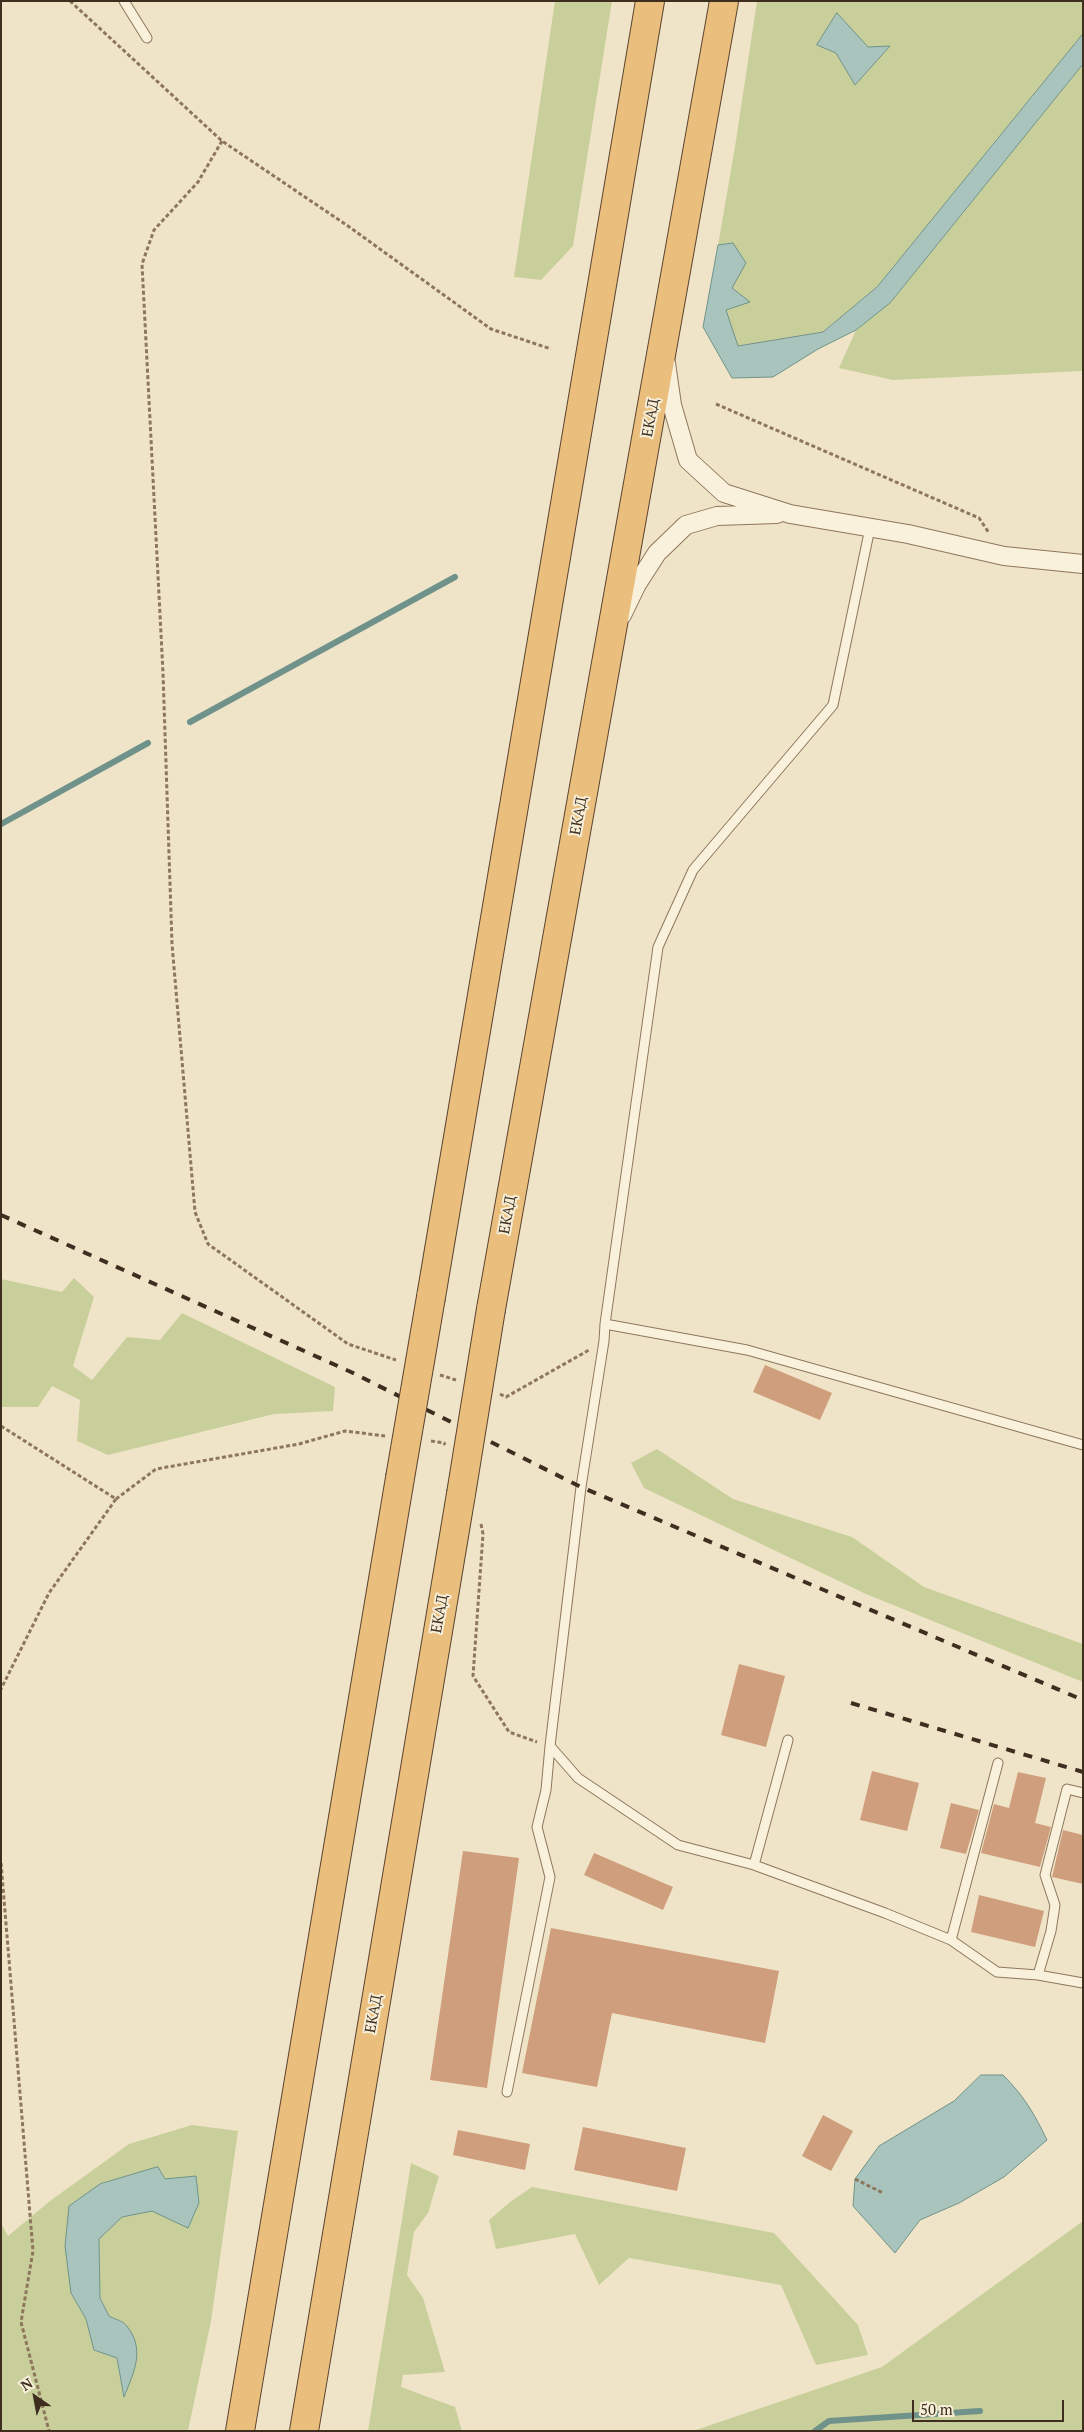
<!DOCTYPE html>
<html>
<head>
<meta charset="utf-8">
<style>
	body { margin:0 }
	#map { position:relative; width:1084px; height:2432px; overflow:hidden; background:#f0e4c8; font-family:"PT Serif",serif }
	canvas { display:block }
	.frame { position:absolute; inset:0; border:2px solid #3d2e20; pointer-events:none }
	.north { position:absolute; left:10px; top:2372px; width:50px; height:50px; -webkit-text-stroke:4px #f7eed8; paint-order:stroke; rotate:327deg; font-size:14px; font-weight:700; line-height:20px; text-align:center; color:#3d2e20 }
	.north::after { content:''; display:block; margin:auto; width:18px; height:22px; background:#3d2e20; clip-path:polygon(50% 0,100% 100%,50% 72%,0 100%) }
	.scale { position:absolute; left:912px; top:2400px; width:152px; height:22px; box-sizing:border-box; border:2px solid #3d2e20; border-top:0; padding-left:6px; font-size:15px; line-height:18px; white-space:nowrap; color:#3d2e20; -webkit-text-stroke:4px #f7eed8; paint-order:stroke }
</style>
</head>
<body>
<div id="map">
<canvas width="1084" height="2432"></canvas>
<div class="frame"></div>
<div class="north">N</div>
<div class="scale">50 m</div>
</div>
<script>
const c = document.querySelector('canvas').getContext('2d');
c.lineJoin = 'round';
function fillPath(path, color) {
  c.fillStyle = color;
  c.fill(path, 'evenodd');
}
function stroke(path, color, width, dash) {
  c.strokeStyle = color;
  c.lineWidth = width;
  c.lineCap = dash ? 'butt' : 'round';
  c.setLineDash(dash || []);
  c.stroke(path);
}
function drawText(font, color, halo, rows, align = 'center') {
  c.font = font + ' "PT Serif",serif';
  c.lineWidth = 4;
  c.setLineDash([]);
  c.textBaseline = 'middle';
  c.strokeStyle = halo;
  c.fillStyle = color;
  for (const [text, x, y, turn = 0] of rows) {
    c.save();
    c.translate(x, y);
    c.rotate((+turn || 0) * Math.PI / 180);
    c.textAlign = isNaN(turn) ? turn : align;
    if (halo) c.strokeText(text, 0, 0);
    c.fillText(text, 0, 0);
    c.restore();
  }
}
const green = new Path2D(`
	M555,1h57l-39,245 -32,34 -27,-3z
	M757,1h326v33l-206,253 -54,45 -85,14 -13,-36 24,-8 -17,-14 1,-45 -15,2 17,-98zM868,47h21l-34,38 -19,-32z
	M1083,64v307l-190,9 -54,-12 17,-38 34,-27z
	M74,1278l20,19 -21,69 19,14 35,-43 33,3 22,-27 153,74 -2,24 -59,3 -166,41 -31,-14 3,-41 -28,-14 -14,21h-36l-1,-128 61,13z
	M657,1449l76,50 119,38 72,50 159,57v38l-217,-88 -222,-106 -13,-25z
	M192,2125l46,6 -27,190 -23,110h-187v-208l7,13 42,-35 79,-57zM158,2168l7,11 -13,32 -30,6 -23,21 1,60 9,18 17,8 -2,72 -7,-38 -23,-8 -8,-31 -15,-26 29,-109z
	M411,2163l28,13 -11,37 -14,19 -7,43 16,23 22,74 -42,3 -2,12 54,20 7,24h-94z
	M532,2187l242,46 84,92 10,30 -52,10 -35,-80 -152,-27 -30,27 -24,-51 -79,15 -7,-29 21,-18z
	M1083,2221v210h-390l189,-64z`);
const water = new Path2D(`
	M837,13l31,34 22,-1 -35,39 -19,-32 -19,-8z
	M1083,34v30l-193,239 -34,27 -38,19 -45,28 -41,1 -29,-51 15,-82 15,-2 13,20 -14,25 18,14 -24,8 12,36 85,-14 54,-45z
	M981,2075h22c21,21 31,38 44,65l-43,37 -45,26 -39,17 -25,33 -42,-47 2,-27 24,-33 75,-45z
	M158,2167l7,12 31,-3 3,27 -11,25 -36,-17 -30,6 -23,22 1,59 9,18c5,3 14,5 17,9 20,24 8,47 -2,72l-7,-39 -23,-8 -8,-31 -15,-26 -6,-47 4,-40 31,-22z`);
const stream = new Path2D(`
	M190,722l265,-145
	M1,824l147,-81
	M815,2431l14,-10 151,-10`);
const building = new Path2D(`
	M765,1365l67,28 -12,27 -67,-28z
	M739,1664l46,12 -19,71 -45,-12z
	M872,1771l47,12 -12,48 -47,-11z
	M1018,1772l28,6 -11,45 16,4 -11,40 -59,-14 13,-49 15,4z
	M951,1803l28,7 -13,44 -26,-6z
	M1063,1830l20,5v49l-31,-7z
	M463,1851l56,7 -32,230 -57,-8z
	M594,1853l79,34 -10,23 -79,-35z
	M979,1895l65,16 -9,36 -64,-15z
	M551,1928l228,43 -14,72 -153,-30 -15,74 -75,-14z
	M823,2115l30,16 -22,40 -29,-15z
	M583,2127l103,21 -9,43 -103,-21z
	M458,2130l72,14 -5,26 -72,-15z`);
const path = new Path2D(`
	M70,1l152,140 126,85 143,103 60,20
	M222,141l-24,41 -44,48 -12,34 21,409 9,271 23,268 13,32 140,100 48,16
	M716,404l263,114 10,15
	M440,1375l16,5
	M500,1394l6,3 83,-47
	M1,1426l115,73 -67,94 -48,96
	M431,1441l13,2 1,2
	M116,1499l40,-30 143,-25 46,-13 40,5
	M481,1524l2,10 -10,142 36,56 28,10
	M1,1863l32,388 -12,71 28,109
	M855,2179l28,14`);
const service = new Path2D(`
	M124,1l23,37
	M870,528l-37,177 -140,165 -35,77 -53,377 -1,17 -23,146 -31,259 28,32 100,67 76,20 131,48 66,27 46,32 41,3 45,8
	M605,1324l142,26 336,95
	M754,1865l34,-125
	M951,1940l47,-177
	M1038,1975l13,-44 4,-26 -10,-30 22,-86 16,4
	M507,2092l43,-215 -13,-50 9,-37 4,-44`);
const minor = new Path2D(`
	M666,363l6,42 16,55 36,33 66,21 118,20 96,22 79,8
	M622,615l15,-31 20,-31 29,-28 31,-9 60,-2`);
const trunk = new Path2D(`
	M431,1297l219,-1296
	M491,1309l233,-1308
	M240,2431l160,-953
	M304,2431l157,-937`);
const rail = new Path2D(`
	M1,1215l350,157 230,115 502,213
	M851,1703l232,69`);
const trunkBridge = new Path2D(`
	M400,1478l31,-181
	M461,1494l30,-185`);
const streetNames = [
	["ЕКАД",651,418,-80],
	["ЕКАД",579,816,-80],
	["ЕКАД",508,1215,-80],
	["ЕКАД",440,1614,-80],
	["ЕКАД",374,2014,-80]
];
fillPath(green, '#c9cf9b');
fillPath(water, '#a9c4bc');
stroke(water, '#6f938a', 1);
stroke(stream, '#6f938a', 6);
fillPath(building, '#cf9f7d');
stroke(service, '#8d765c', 11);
stroke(minor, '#8d765c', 20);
stroke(trunk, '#5b4430', 30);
stroke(path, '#8d765c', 3, [4, 2.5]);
stroke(service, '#faf1dc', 9);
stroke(minor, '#faf1dc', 18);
stroke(trunk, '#eabe7c', 28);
stroke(rail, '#3d2e20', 4, [9, 9]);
stroke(trunkBridge, '#5b4430', 30, []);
stroke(trunkBridge, '#eabe7c', 28);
drawText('15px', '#3d2e20', '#f7eed8', streetNames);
</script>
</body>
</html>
